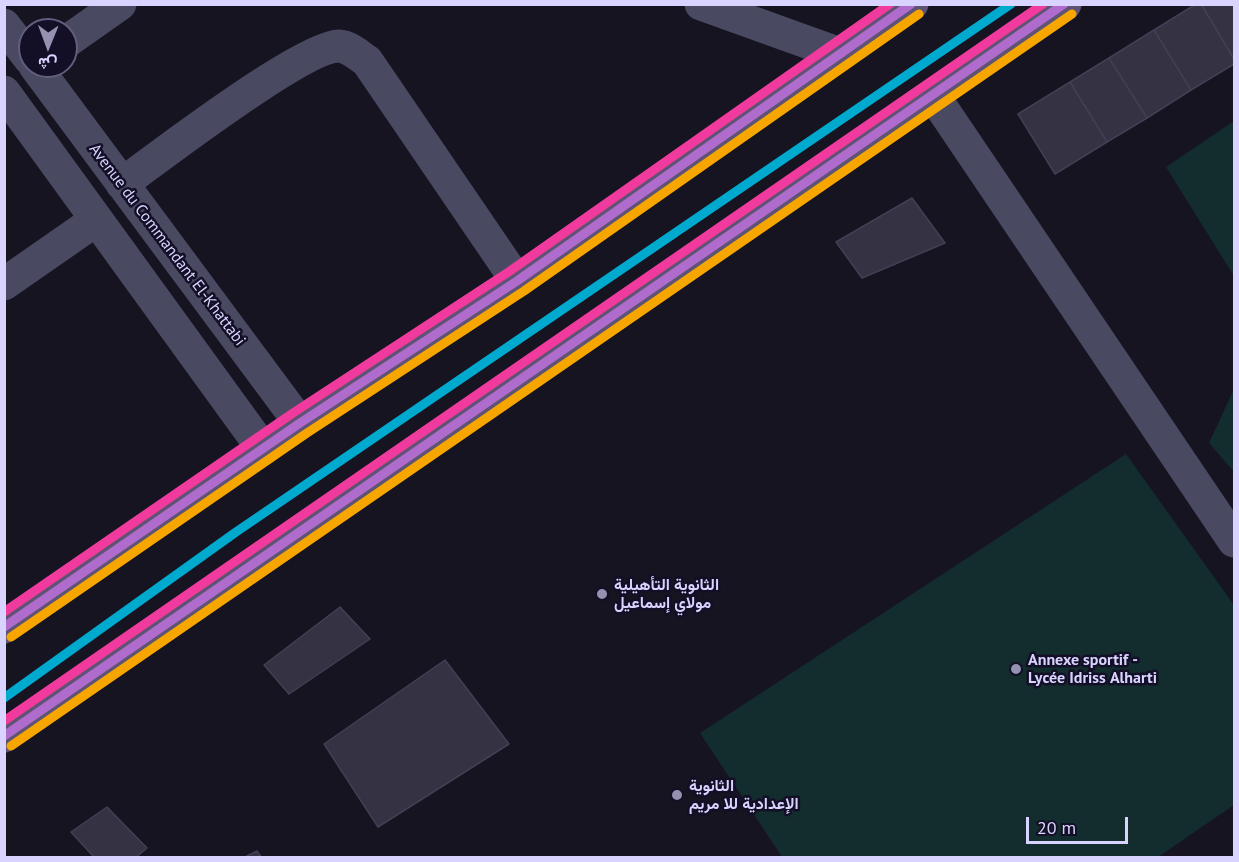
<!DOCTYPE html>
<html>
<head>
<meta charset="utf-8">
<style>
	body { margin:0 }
	#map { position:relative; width:1239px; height:862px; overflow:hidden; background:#161421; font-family:"PT Sans",Vazirmatn,sans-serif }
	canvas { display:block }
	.frame { position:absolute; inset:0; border:6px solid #d9d4ff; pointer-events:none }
	.north { position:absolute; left:18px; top:18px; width:60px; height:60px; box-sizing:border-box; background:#130f26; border:2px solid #625e7d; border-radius:50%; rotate:181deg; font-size:16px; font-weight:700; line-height:24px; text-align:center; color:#d9d4ff }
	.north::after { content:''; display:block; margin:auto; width:21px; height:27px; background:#9591b1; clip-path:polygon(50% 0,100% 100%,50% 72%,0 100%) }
	.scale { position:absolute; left:1026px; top:817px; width:102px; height:27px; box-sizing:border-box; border:3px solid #d9d4ff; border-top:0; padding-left:8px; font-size:18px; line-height:21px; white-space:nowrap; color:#d9d4ff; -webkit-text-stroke:4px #130f26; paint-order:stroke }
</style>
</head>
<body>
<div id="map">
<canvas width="1239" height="862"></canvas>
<div class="frame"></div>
<div class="north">ش</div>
<div class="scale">20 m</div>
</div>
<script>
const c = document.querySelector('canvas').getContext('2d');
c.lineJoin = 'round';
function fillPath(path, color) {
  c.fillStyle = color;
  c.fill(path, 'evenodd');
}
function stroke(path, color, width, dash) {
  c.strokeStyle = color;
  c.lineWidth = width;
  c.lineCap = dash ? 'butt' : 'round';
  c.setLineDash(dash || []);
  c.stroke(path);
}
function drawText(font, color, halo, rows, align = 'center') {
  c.font = font + ' "PT Sans",Vazirmatn,sans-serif';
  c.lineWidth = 5;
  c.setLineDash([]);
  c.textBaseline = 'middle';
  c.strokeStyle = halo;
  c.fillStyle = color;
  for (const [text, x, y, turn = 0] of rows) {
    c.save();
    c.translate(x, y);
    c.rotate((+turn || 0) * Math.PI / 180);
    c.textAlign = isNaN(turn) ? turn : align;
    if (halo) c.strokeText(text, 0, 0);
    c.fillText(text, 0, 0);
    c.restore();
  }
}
const green = new Path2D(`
	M1234,121v155l-68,-109z
	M1234,389v83l-25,-29z
	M1126,454l108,151v200l-76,52h-376l-82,-124z`);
const building = new Path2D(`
	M1196,4h5l33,55v5l-43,26 -37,-60z
	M1201,4h33v55z
	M1154,30l37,60 -44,28 -38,-60z
	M1109,58l38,60 -40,24 -37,-60z
	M1070,82l37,60 -52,32 -37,-60z
	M912,198l33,45 -83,35 -26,-36z
	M340,607l30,32 -81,55 -25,-29z
	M445,660l64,84 -131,83 -54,-83z
	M107,807l40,41 -12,10h-45l3,-2 -22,-24z
	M257,851l5,7h-19z`);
const minor = new Path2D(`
	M701,4l139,50
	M4,25l26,34
	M66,42l54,-38
	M35,66l265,357
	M4,92l259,357
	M933,95l301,446
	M122,184c35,-26 182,-138 217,-138 11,1 19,9 28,15l150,220
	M4,284l92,-64`);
const major = new Path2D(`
	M4,627l296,-204 217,-142 395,-277
	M4,736l1061,-732`);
const bus1 = new Path2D(`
	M4,627l296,-204 217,-142 394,-277
	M4,736l1060,-732`);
const bus2 = new Path2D(`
	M11,637l296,-204 217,-142 395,-277
	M11,746l1061,-732`);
const bus3 = new Path2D(`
	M4,612l289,-199 217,-142 380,-267
	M4,721l1039,-717`);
const tram1 = new Path2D(`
	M4,698l232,-166 775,-528`);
const markers = [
	[602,594,6,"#9591b1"],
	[1016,669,6,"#9591b1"],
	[677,795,6,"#9591b1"]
];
const streetNames = [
	["Avenue du Commandant El-Khattabi",167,245,53]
];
const poiNames = [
	["الثانوية التأهيلية",614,585],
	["مولاي إسماعيل",614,603],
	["Annexe sportif -",1028,660],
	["Lycée Idriss Alharti",1028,678],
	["الثانوية",689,786],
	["الإعدادية للا مريم",689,804]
];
fillPath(green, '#132c2d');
fillPath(building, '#343243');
stroke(building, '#433f54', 1.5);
stroke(minor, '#4a4962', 33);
stroke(major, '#5e5373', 33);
stroke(bus1, '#b06ccc', 9);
stroke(bus2, '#f7a600', 9);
stroke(bus3, '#f13a9d', 9);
stroke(tram1, '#00a9ce', 9);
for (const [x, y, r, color] of markers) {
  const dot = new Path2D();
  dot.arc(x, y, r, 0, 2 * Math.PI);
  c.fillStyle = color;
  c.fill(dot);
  stroke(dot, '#130f26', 2);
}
drawText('16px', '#d9d4ff', '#130f26', streetNames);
drawText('bold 16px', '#d9d4ff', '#130f26', poiNames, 'left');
</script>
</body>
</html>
